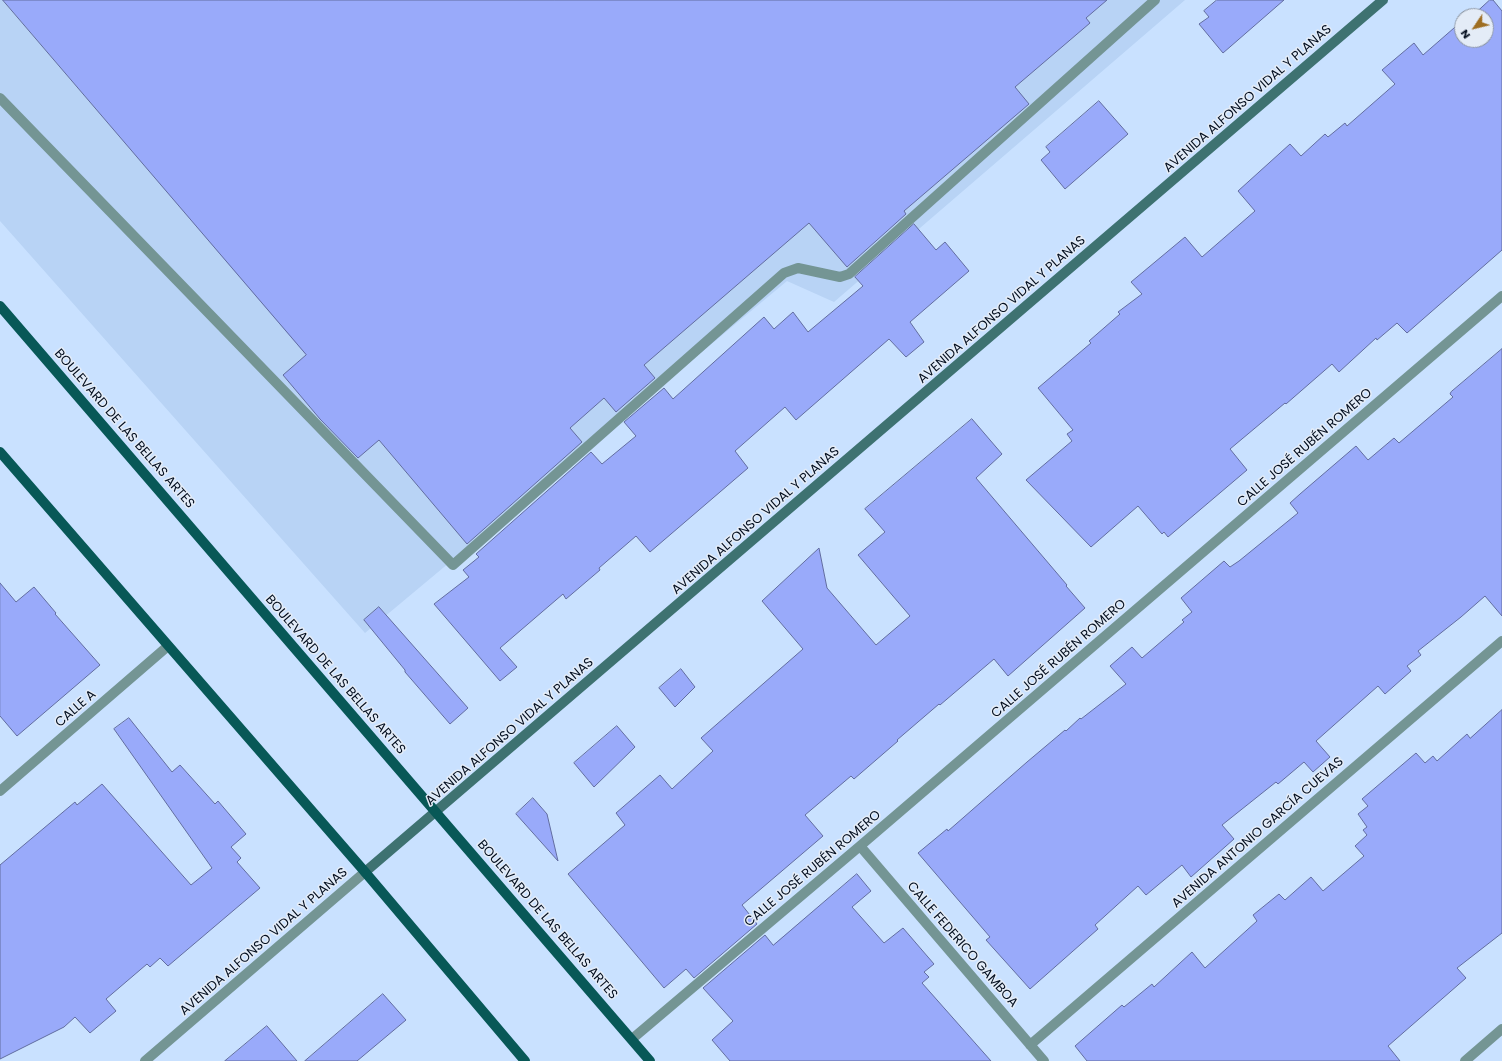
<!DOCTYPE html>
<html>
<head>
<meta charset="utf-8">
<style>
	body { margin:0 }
	#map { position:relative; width:1502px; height:1061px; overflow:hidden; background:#c9e1ff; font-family:Poppins,sans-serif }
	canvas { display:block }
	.north { position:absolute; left:1454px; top:8px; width:40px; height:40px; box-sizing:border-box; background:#e4ecf7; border:1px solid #8a93a0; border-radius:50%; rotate:235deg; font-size:11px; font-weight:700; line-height:16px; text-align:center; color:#020d1e }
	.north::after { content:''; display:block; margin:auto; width:14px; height:18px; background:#9e6e22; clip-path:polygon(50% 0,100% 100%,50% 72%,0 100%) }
</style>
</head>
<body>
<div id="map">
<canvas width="1502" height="1061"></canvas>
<div class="north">N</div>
</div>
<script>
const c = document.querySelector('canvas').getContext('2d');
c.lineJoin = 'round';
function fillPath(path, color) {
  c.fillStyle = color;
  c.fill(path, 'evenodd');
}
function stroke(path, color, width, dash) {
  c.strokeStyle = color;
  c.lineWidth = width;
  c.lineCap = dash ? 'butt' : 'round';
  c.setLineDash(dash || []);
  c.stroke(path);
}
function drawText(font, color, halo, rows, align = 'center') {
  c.font = font + ' Poppins,sans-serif';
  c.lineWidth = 3;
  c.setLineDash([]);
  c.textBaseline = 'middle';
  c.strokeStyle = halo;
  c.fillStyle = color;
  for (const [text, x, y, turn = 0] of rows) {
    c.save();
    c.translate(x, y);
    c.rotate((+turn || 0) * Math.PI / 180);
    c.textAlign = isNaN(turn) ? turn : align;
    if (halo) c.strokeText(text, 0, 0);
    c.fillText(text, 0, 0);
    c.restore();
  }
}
const built = new Path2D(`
	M0,0h1185l-351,302 -47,-21 -422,352 -365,-412z`);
const building = new Path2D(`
	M3,0h1104l-21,18 4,5 -75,64 14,17 -125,107 2,3 -59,53 -38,-44 -165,142 11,13 -39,34 -12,-14 -34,30 12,14 -115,102 -88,-104 -21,18 -38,-39 -37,-44 23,-20z
	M1217,0h67l-61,53 -24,-29 10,-7 -5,-6z
	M1490,0h3l9,11v239l-95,83 -10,-10 -20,17 -1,-2 -37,34 -7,-8 -46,40 -1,-1 -55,46 17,21 -79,67 -4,-5 -2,2 -24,-28 -47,41 -65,-67 46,-39 -5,-7 6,-4 -35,-42 53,-45 -2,-2 31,-27 -2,-2 24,-18 -11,-12 54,-45 17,20 53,-46 -17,-20 52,-47 11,12 24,-22 3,3 17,-14 2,3 48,-42 -13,-14 32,-27 9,12 39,-34v19h24v-24h-18l6,-6 2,2z
	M1099,101l29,33 -63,55 -24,-29 9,-8 -4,-5z
	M914,224l22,26 9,-8 24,29 -59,51 14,20 -18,15 -17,-18 -93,81 -11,-13 -50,44 13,17 -98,84 -14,-16 -37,32 1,2 -34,29 -3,-5 -63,54 17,19 -17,14 -66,-77 35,-27 -6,-7 16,-13 -3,-3 115,-102 11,12 34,-28 -12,-14 40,-34 9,11 91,-82 10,12 19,-17 15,20 55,-46 -8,-9z
	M1502,349v267l-17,-20 -24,21 -43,34 3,4 -14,11 4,5 -26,23 -7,-8 -62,55 14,16 -17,15 -9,-10 -26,22 -2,-2 -54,43 12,14 -43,38 -9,-12 -36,30 -8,-9 -43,39 3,4 -68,60 -44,-49 4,-3 -72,-84 29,-24 1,2 79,-69 38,-32 1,1 14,-13 1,1 45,-35 -16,-18 22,-19 10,11 42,-36 -2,-2 10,-8 -11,-14 43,-37 6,6 9,-6 59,-48 -8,-10 10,-9 56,-48 12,14 26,-22 5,5 54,-46 -3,-3 1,-2z
	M972,419l30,35 -26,24 91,107 -1,1 19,22 -77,68 -14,-17 -54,46 -1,-1 -42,36 1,1 -44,38 -3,-3 -46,39 18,21 -81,69 15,19 -63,54 -8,-9 -22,19 -96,-114 57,-49 -9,-12 44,-38 12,14 41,-38 -12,-13 102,-89 -41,-48 57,-53 8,40 49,57 34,-29 -52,-61 27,-23 -20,-23z
	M0,583l16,19 18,-15 22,26 -1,1 45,51 -83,71 -17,-20z
	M379,607l89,101 -18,16 -45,-52v-2l-41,-50z
	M681,669l14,18 -20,20 -16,-19z
	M1502,710v223l-45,35 9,10 -78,68 12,15h-313l-12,-15 47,-41 2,2 28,-23 2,3 38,-35 13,16 52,-47 -4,-6 26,-21 6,6 26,-23 12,14 41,-35 -9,-10 12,-11 -4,-5 4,-3 -9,-13 10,-8 -6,-7 54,-46 9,10 8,-7 4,5 30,-27 3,4z
	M129,718l43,54 8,-7 35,39 3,-3 28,33 -15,13 10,11 -4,4 23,26 -92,78 -8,-8 -10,9 -3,-3 -41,35 10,12 -26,22 -15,-16 -11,10 -64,32v-194l75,-63 2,3 25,-21 89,101 21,-17 -98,-139z
	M617,726l18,21 -41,40 -20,-24z
	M533,798l14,16 11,47 -42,-47z
	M857,874l14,17 -19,16 32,36 19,-15 31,36 -10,8 5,5 -7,6 69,78h-261l-18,-21 21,-19 -30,-33 62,-53 8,10z
	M383,994l23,26 -49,41h-52z
	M267,1026l30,35h-72z`);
const service = new Path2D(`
	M0,98l453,467 331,-292 14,-5 42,9 9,-3 306,-274`);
const minor = new Path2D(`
	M0,791l168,-145
	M860,846l184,215
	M632,1039l228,-193 642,-550
	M1030,1045l472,-404
	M1465,1061l37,-32`);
const tertiary = new Path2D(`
	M145,1061l220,-189`);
const secondary = new Path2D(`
	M365,872l1018,-872`);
const primary = new Path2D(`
	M0,306l650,755
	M0,452l365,420 160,189`);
const streetNames = [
	["AVENIDA ALFONSO VIDAL Y PLANAS",1248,99,-41],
	["AVENIDA ALFONSO VIDAL Y PLANAS",1002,310,-41],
	["BOULEVARD DE LAS BELLAS ARTES",124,429,49],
	["CALLE JOSÉ RUBÉN ROMERO",1305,448,-41],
	["AVENIDA ALFONSO VIDAL Y PLANAS",756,521,-41],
	["CALLE JOSÉ RUBÉN ROMERO",1059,659,-41],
	["BOULEVARD DE LAS BELLAS ARTES",335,675,49],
	["CALLE A",76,709,-41],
	["AVENIDA ALFONSO VIDAL Y PLANAS",510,732,-41],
	["AVENIDA ANTONIO GARCÍA CUEVAS",1258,833,-41],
	["CALLE JOSÉ RUBÉN ROMERO",813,869,-40],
	["BOULEVARD DE LAS BELLAS ARTES",547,920,49],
	["AVENIDA ALFONSO VIDAL Y PLANAS",264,942,-41],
	["CALLE FEDERICO GAMBOA",962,945,49]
];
fillPath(built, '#b8d3f5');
fillPath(building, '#99aafa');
stroke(building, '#626da0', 1);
stroke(service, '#749594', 10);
stroke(minor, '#749594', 10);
stroke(tertiary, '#749594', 10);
stroke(secondary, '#3e7271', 10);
stroke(primary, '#085857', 10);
drawText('13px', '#020d1e', '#e4ecf7', streetNames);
</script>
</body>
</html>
